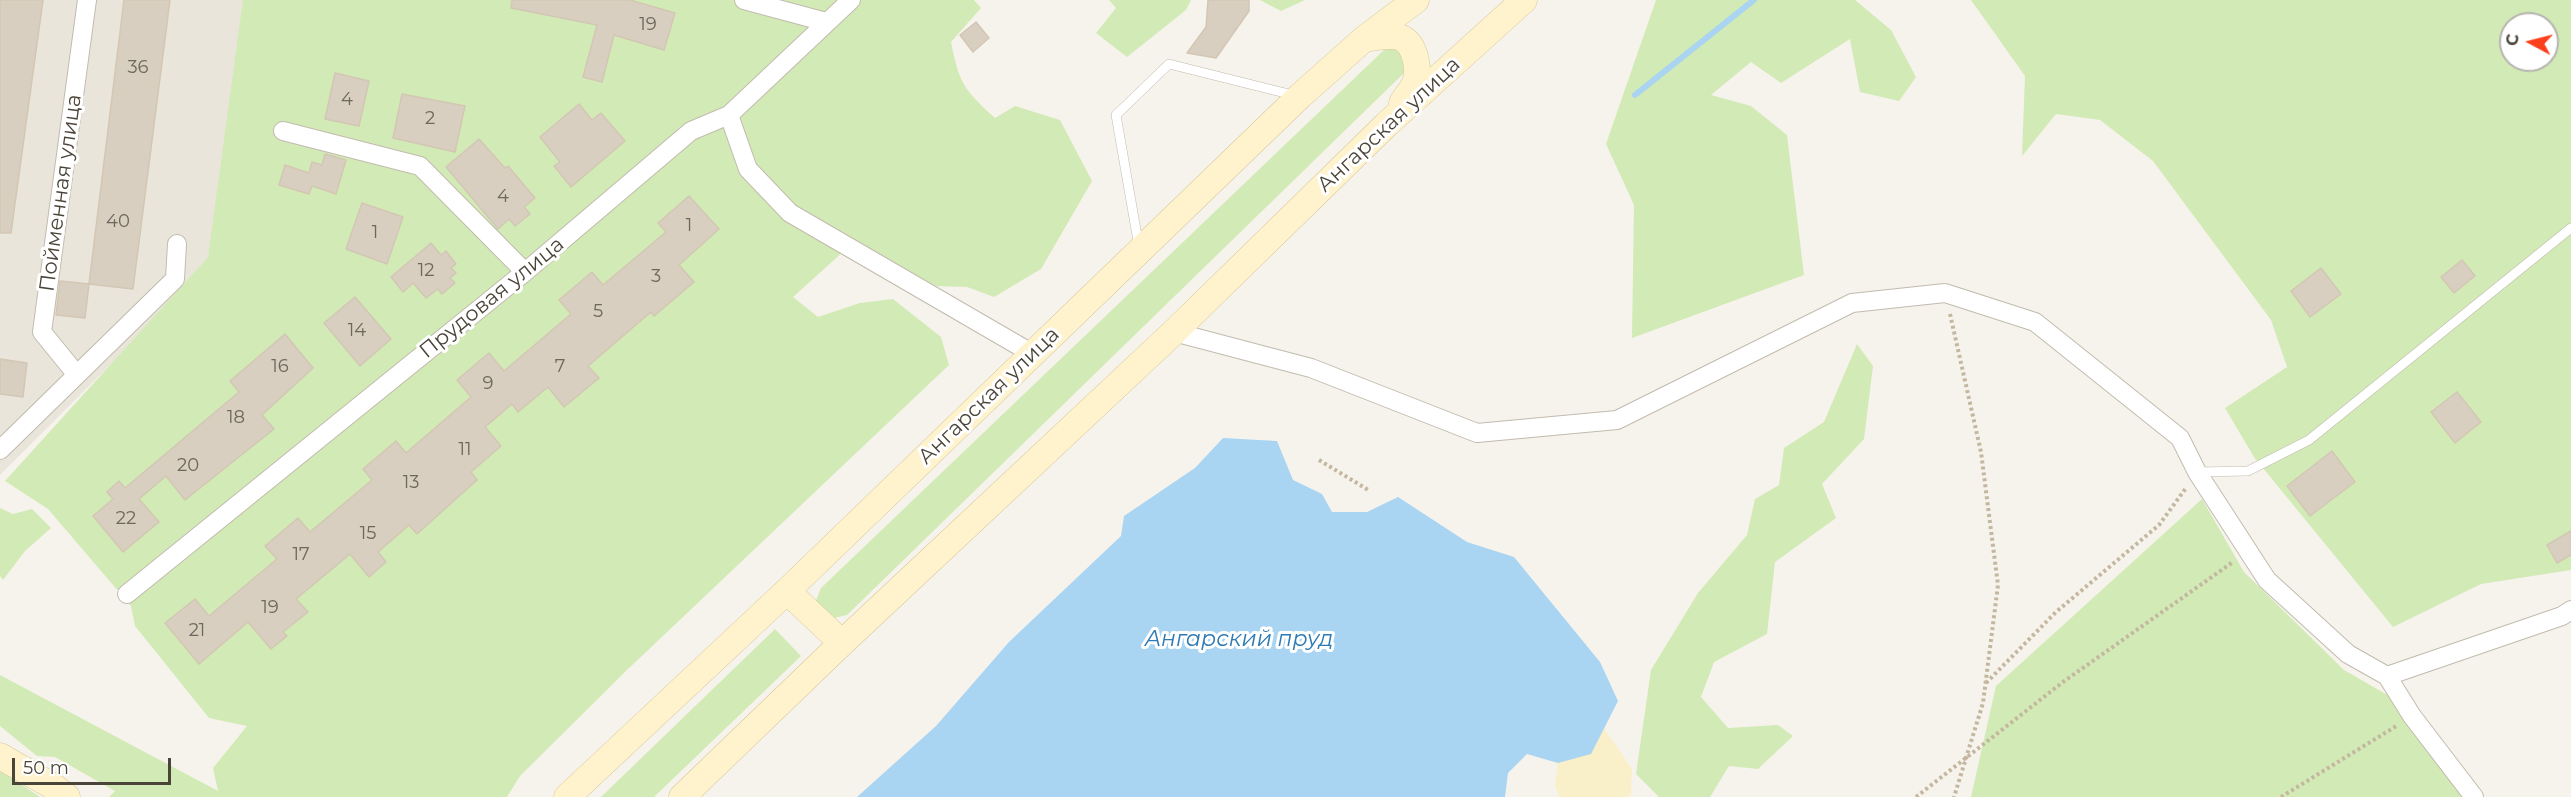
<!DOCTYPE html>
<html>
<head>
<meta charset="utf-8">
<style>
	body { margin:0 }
	#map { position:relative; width:2571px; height:797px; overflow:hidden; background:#f6f3ec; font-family:Montserrat,sans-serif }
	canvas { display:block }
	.north { position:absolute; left:2499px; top:12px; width:60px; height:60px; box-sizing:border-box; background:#fff; border:2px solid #b7b4b0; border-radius:50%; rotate:277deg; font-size:16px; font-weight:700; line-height:24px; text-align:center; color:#4b4439 }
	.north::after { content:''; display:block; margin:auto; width:21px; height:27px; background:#fc3f1d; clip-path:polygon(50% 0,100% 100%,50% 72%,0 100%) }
	.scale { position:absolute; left:12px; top:758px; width:159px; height:27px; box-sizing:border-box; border:3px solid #4b4439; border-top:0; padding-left:8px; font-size:18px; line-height:21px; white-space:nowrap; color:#4b4439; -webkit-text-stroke:4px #fff; paint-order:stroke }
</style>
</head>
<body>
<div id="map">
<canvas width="2571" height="797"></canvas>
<div class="north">С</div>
<div class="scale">50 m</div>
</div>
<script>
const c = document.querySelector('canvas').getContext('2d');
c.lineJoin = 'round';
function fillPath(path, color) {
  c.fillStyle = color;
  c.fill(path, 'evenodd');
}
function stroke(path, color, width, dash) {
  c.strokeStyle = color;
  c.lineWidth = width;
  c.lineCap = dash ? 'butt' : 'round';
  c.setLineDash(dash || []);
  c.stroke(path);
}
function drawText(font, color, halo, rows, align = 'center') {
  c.font = font + ' Montserrat,sans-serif';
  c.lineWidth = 6;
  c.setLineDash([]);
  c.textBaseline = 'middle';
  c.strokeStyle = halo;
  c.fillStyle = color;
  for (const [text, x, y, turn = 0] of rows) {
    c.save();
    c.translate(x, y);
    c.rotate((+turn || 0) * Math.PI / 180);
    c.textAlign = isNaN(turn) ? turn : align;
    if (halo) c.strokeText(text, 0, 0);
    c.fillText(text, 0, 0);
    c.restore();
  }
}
const residential = new Path2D(`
	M0,0h248l-40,257 -89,99 -119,119z`);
const green = new Path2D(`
	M243,0h731l7,8 -30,34c8,41 13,48 44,76l20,-12 45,14 32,61 -51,88 -47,28 -27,-10 -31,-1 -81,-45 -62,56 25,20 42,-14 33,-4 48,38 8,28 -322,305 -107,106 -13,21h-398l6,-6 -60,-34 -18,-1 -37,-30v-51l218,116 -5,-23 34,-42 -38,-8 -74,-92 -4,-20 -83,-97 -43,-28 203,-224z
	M1109,0h82l-5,10 -59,47 -31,-24 20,-25z
	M1260,0h45l-24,11z
	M1656,0h199l36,30 25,47 -17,24 -39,-9 -10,-53 -69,44 -30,-21 -40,33 40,11 36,29 17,140 -172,63 2,-133 -28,-61z
	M1971,0h600v570l-90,14 -88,43 -139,-170 -29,-49 62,-41 -16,-47 -118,-159 -53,-41 -44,-6 -34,42 3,-80zM2511,24h36v36h-36z
	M1392,46l13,5v21l-558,543 -17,4 -15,-16 6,-15 563,-538z
	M1857,344l16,22 -9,73 -42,45 14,34 -61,44 -8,72 -53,28 -13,35 27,31 50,-3 15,11 -35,33 -29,-3 -19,31h-51l-23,-23 15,-104 47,-77 49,-58 8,-36 24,-14 5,-37 40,-26z
	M2202,499l42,73 100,98 66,38 63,89h-502l25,-111z
	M0,508l13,6 19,-5 19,19 -26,23 -22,29 -3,-4z
	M775,629l26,27 -147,141h-53z
	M0,770l40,27h-40z`);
const sand = new Path2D(`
	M1604,728l28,41 -1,25 -2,3h-70l-4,-12 3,-22 33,-10z`);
const water = new Path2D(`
	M1223,438l54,3 16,39 29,14 10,18h35l31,-15 69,45 47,15 86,105 18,39 -27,53 -33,9 -31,-9 -19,19 -3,24h-648l79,-71 73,-84 112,-106 3,-20 71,-48z`);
const stream = new Path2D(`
	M1635,95l119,-95`);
const building = new Path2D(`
	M0,0h43l-32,233h-11z
	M124,0h46l-37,289 -44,-5z
	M512,0h118l45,13 -11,37 -50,-15 -12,47 -19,-5 14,-52 -86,-17z
	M1208,0h41v11l-33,47 -29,-5 19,-26z
	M976,22l13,16 -16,14 -13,-17z
	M335,73l34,8 -10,45 -34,-7z
	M402,94l63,12 -10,46 -62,-14z
	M579,104l13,16 9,-7 24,28 -54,46 -17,-21 6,-4 -20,-25z
	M479,139l26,29 3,-2 27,32 -11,9 6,7 -15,12 -6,-7 -11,10 -52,-62z
	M325,154l21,6 -10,34 -24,-8 -3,8 -30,-9 6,-20 24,8 3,-11 10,3z
	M689,196l30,33 -40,36 15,17 -40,34 -3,-4 -63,54 11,12 -35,29 -16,-20 -30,25 -6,-8 -27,23 16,19 -30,26 6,8 -60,54 -8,-9 -31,27 8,10 -17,15 -19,-23 -54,45 12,13 -25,20 4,4 -16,13 -23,-27 -49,42 -34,-41 30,-24 14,17 68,-57 -12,-13 33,-28 12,14 62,-52 -9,-11 33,-28 10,12 65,-56 -14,-17 32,-27 15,18 67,-57 -12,-14 33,-28 11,13 63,-53 -8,-9z
	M362,203l41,14 -16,47 -41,-15z
	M431,243l10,12 5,-4 10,13 -5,4 5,5 -6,5 5,5 -13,11 -4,-5 -12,9 -13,-15 -10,9 -12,-15z
	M2462,260l13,16 -21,17 -13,-16z
	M2321,268l20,26 -31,23 -19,-26z
	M60,281l29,3 -4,34 -29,-3z
	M355,297l36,42 -31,27 -36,-43z
	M285,334l28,34 -51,47 12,14 -89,71 -19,-24 -27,23 20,23 -36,30 -30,-36 20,-17 -6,-7 12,-11 6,7 114,-96 -9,-11z
	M0,359l27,4 -4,34 -23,-3z
	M2457,392l24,30 -26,21 -24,-31z
	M2332,451l23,31 -45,34 -23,-30z
	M2571,531v24l-14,8 -10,-18z`);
const path = new Path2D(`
	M1950,314l31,138 17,133 -15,118 -29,94
	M1319,460l51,31
	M1986,683l70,-71 103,-87 27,-37
	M1916,797l147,-115 170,-120
	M2281,797l117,-72`);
const service = new Path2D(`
	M1139,247l-23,-132 53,-51 128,32
	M2197,472l51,-1 61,-31 262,-212`);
const minor = new Path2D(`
	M744,0l82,22
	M729,115l19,54 42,44 243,141
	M283,131l137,35 105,106
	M1174,332l137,36 166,65 140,-13 235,-117 93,-10 90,29 145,116 17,34 70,108 81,74 39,22 25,40 62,81
	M77,375l-35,-43 45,-332
	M0,450l175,-171 2,-35
	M127,594l398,-322 166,-141 38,-16 122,-115
	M2387,676l175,-60 9,-6`);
const secondary = new Path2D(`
	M1366,39c11,-2 22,-5 33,-2 16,5 21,31 16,46 -3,7 -9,13 -13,20
	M787,591l55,52
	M0,756l54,31 13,10
	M567,797l220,-206 513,-495 64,-57 52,-39
	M682,797l160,-154 332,-311 212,-207 138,-125`);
const numberNames = [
	["19",648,25],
	["36",138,68],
	["4",347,100],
	["2",430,119],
	["4",503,197],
	["40",118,222],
	["1",689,226],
	["1",375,233],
	["12",426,271],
	["3",656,277],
	["5",598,312],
	["14",357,331],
	["16",280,367],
	["7",560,367],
	["9",488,384],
	["18",236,418],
	["11",465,450],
	["20",188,466],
	["13",411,483],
	["22",126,519],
	["15",368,534],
	["17",301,555],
	["19",270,608],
	["21",197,631]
];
const streetNames = [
	["Ангарская улица",1389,125,-43],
	["Пойменная улица",61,193,-82],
	["Прудовая улица",492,298,-39],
	["Ангарская улица",989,396,-44]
];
const waterNames = [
	["Ангарский пруд",1239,640]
];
fillPath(residential, '#eae5da');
fillPath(green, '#d2eab5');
fillPath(sand, '#f9efc9');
fillPath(water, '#a9d4f2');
stroke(stream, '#a9d4f2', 6);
fillPath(building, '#d8cfc1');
stroke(building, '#d3c7b4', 1.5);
stroke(service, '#c2bbae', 10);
stroke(minor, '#c2bbae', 20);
stroke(secondary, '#d6c79b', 27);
stroke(path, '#c4b79f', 4, [3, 3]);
stroke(service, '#fff', 9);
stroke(minor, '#fff', 18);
stroke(secondary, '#fff3cd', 26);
drawText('18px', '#6e675b', null, numberNames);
drawText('21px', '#4b4439', '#fff', streetNames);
drawText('italic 22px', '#2e7ab2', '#fff', waterNames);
</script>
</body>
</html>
